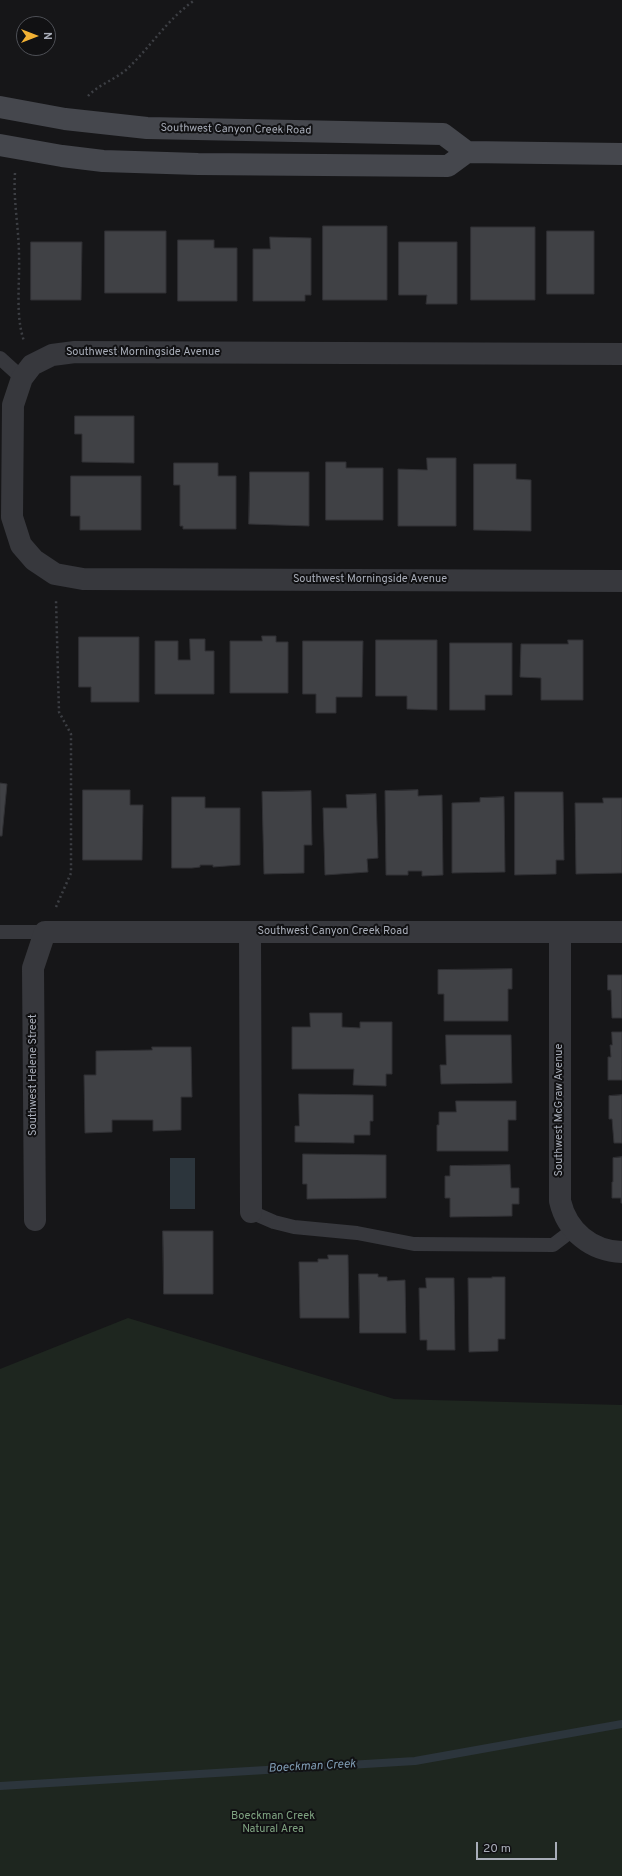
<!DOCTYPE html>
<html>
<head>
<meta charset="utf-8">
<style>
	body { margin:0 }
	#map { position:relative; width:622px; height:1876px; overflow:hidden; background:#161618; font-family:Overpass,sans-serif }
	canvas { display:block }
	.north { position:absolute; left:16px; top:16px; width:40px; height:40px; box-sizing:border-box; background:#111113; border:1px solid #4d4f55; border-radius:50%; rotate:90deg; font-size:11px; font-weight:700; line-height:16px; text-align:center; color:#a8adb8 }
	.north::after { content:''; display:block; margin:auto; width:14px; height:18px; background:#f2b134; clip-path:polygon(50% 0,100% 100%,50% 72%,0 100%) }
	.scale { position:absolute; left:476px; top:1842px; width:81px; height:18px; box-sizing:border-box; border:2px solid #a8adb8; border-top:0; padding-left:5px; font-size:12px; line-height:14px; white-space:nowrap; color:#a8adb8; -webkit-text-stroke:3px #111113; paint-order:stroke }
</style>
</head>
<body>
<div id="map">
<canvas width="622" height="1876"></canvas>
<div class="north">N</div>
<div class="scale">20 m</div>
</div>
<script>
const c = document.querySelector('canvas').getContext('2d');
c.lineJoin = 'round';
function fillPath(path, color) {
  c.fillStyle = color;
  c.fill(path, 'evenodd');
}
function stroke(path, color, width, dash) {
  c.strokeStyle = color;
  c.lineWidth = width;
  c.lineCap = dash ? 'butt' : 'round';
  c.setLineDash(dash || []);
  c.stroke(path);
}
function drawText(font, color, halo, rows, align = 'center') {
  c.font = font + ' Overpass,sans-serif';
  c.lineWidth = 4;
  c.setLineDash([]);
  c.textBaseline = 'middle';
  c.strokeStyle = halo;
  c.fillStyle = color;
  for (const [text, x, y, turn = 0] of rows) {
    c.save();
    c.translate(x, y);
    c.rotate((+turn || 0) * Math.PI / 180);
    c.textAlign = isNaN(turn) ? turn : align;
    if (halo) c.strokeText(text, 0, 0);
    c.fillText(text, 0, 0);
    c.restore();
  }
}
const green = new Path2D(`
	M128,1318l266,81 228,6v471h-622v-507z`);
const water = new Path2D(`
	M170,1158h25v51h-25z`);
const stream = new Path2D(`
	M0,1786l415,-25 207,-37`);
const building = new Path2D(`
	M323,226h64v74h-64z
	M471,227h64v73h-64z
	M105,231h61v62h-61z
	M547,231h47v63h-47z
	M270,237l41,1v57h-6v6h-52v-52h17z
	M178,240h36v8h23v53h-59z
	M31,242h51l-1,58h-50z
	M399,242h58v62h-31l1,-9h-28z
	M75,416h59v47l-52,-1v-28h-7z
	M427,458h29v68h-58v-57l29,1z
	M326,462h20v6h37v52h-57z
	M174,463h44v13h18v53h-53v-3h-3v-41h-6z
	M474,464h42v15l15,1v51l-57,-1z
	M250,472h59v54l-60,-2z
	M71,476h70v54h-61v-14h-9z
	M262,636h14v6h12v51h-58v-52h32z
	M79,637h60v65h-48v-15h-12z
	M190,639h15v12h9v43h-59v-53h23v19h12z
	M376,640h61v70l-30,-1v-13h-31z
	M568,640h15v60h-42v-22l-21,-1 1,-33h47z
	M303,641h60l-1,56h-26v16h-20v-19h-13z
	M450,643h62v52h-27v15h-35z
	M0,783l7,1 -5,52h-2z
	M83,790h47v15h13l-1,55h-59z
	M418,790v6l24,-1 1,80 -21,1v-5h-14v4h-22l-1,-84z
	M311,791l1,54h-8v28l-40,1 -2,-82z
	M515,792h48l1,68h-8v14l-41,1z
	M376,794l2,64 -11,1 1,13 -43,3 -2,-67h24l-1,-13z
	M172,797h33v11h35v57l-27,2v-2h-13v2l-8,1h-20z
	M504,797l1,75 -53,1v-70l28,-1v-4z
	M603,798h19v75l-46,1 -1,-71h28z
	M512,969v20h-4v32h-64v-27h-6v-24z
	M608,975h14v43h-10l-1,-28h-3z
	M310,1013h32v14l18,1v-6h32v52h-6v12l-33,-1 1,-16h-62v-42h18z
	M612,1032h10v48h-14v-23h3l-1,-12h2z
	M446,1035h65l1,48 -71,1 -1,-19h6z
	M152,1047h39l1,50h-11v33l-28,1v-11h-41v12l-27,1 -1,-58h12v-24l56,-1z
	M299,1094l74,1v26h-3v14h-16v8l-59,-1v-16h4z
	M622,1095v48h-8l-2,-24h-3v-23z
	M456,1101h60v19h-8v31h-71v-26h2v-13h17z
	M303,1154l83,1v43l-79,1v-15h-4z
	M622,1157v46h-1v-5h-9v-16h1v-24z
	M510,1165l1,23h8v16h-7v12l-62,1v-19h-5v-22h5v-10z
	M163,1231h50v63h-49z
	M328,1255h20l1,63h-49l-1,-56h19v-3h10z
	M359,1274h19v3h9v4l18,-1 1,53h-46z
	M492,1277h13v62h-7v12l-29,1 -1,-74h24z
	M426,1278h28l1,72h-28v-10h-7l-1,-52h7z`);
const path = new Path2D(`
	M88,96c10,-11 26,-16 38,-26 24,-22 41,-51 69,-70
	M15,173c-2,28 4,55 4,83 1,28 -4,59 5,85
	M56,907l15,-34v-139l-12,-22 -3,-112`);
const lane = new Path2D(`
	M0,358l22,20
	M0,932h45
	M251,1212l23,10 20,5 63,6 57,11 139,1 21,-16`);
const street = new Path2D(`
	M622,354l-547,-2 -23,3 -20,10 -10,13 -9,27 -1,112 9,28 13,15 21,14 28,5 539,2
	M560,932v269c7,30 31,50 62,51
	M250,933l1,279
	M35,1220l-2,-252 12,-36h577`);
const secondary = new Path2D(`
	M0,107l65,12 82,9 296,6 24,18
	M0,145l62,11 41,5 95,3 250,2 19,-14 155,2`);
const streetNames = [
	["Southwest Canyon Creek Road",236,130,1],
	["Southwest Morningside Avenue",143,353],
	["Southwest Morningside Avenue",370,580],
	["Southwest Canyon Creek Road",333,932],
	["Southwest Helene Street",34,1075,-90],
	["Southwest McGraw Avenue",560,1110,-90]
];
const parkNames = [
	["Boeckman Creek",273,1817],
	["Natural Area",273,1830]
];
const waterNames = [
	["Boeckman Creek",312,1767,-3]
];
fillPath(green, '#1e261f');
fillPath(water, '#2c353c');
stroke(stream, '#2c353c', 8);
fillPath(building, '#404145');
stroke(building, '#303034', 1);
stroke(path, '#3d3f44', 2.5, [2, 3]);
stroke(lane, '#37383d', 14);
stroke(street, '#37383d', 22);
stroke(secondary, '#45474d', 22);
drawText('11px', '#a8adb8', '#111113', streetNames);
drawText('11px', '#7fa381', '#111113', parkNames);
drawText('italic 12px', '#7f9bb3', '#111113', waterNames);
</script>
</body>
</html>
